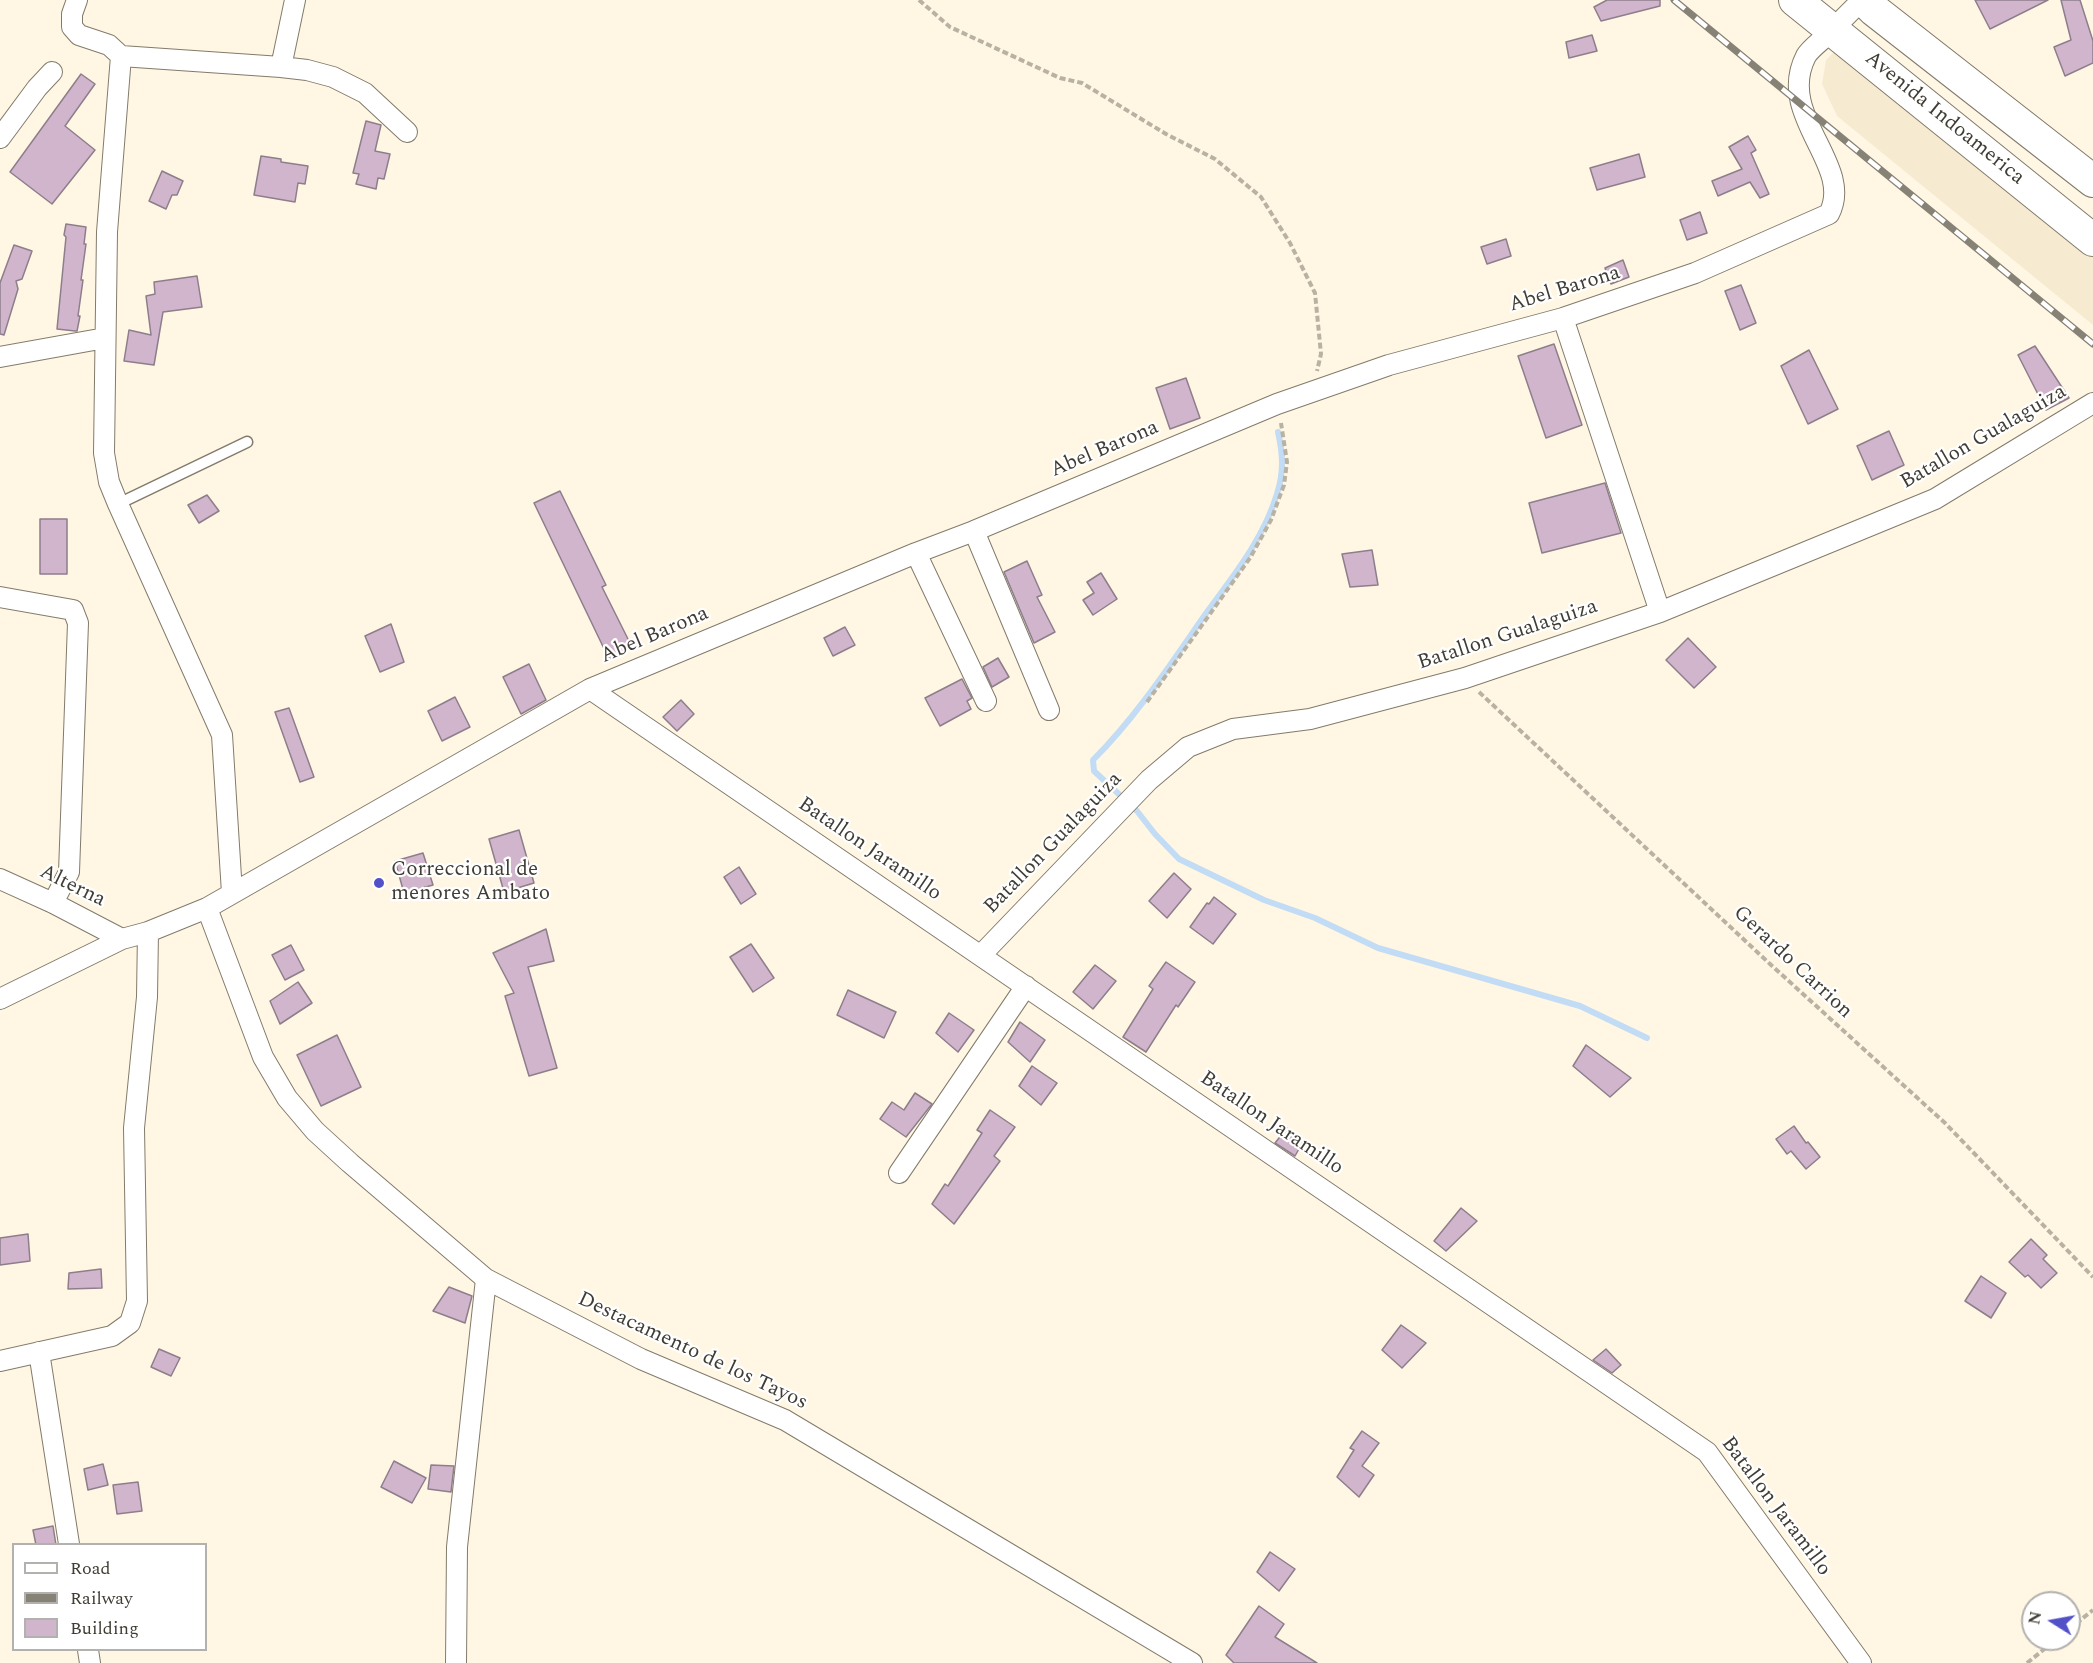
<!DOCTYPE html>
<html>
<head>
<meta charset="utf-8">
<style>
	body { margin:0 }
	#map { position:relative; width:2093px; height:1663px; overflow:hidden; background:#fff7e4; font-family:Spectral,serif }
	canvas { display:block }
	.legend { position:absolute; left:12px; top:1543px; width:195px; height:108px; box-sizing:border-box; background:#fff; border:2px solid #b3b1ae; margin:0; padding:8px 10px; list-style:none; font-size:18px; color:#403d35 }
	.legend li { display:flex; align-items:center; gap:12px; height:30px }
	.legend b { width:30px; border:2px solid #b3b1ae }
	.north { position:absolute; left:2021px; top:1591px; width:60px; height:60px; box-sizing:border-box; background:#fff; border:2px solid #b3b1ae; border-radius:50%; rotate:281deg; font-size:16px; font-weight:700; line-height:24px; text-align:center; color:#403d35 }
	.north::after { content:''; display:block; margin:auto; width:21px; height:27px; background:#5251c8; clip-path:polygon(50% 0,100% 100%,50% 72%,0 100%) }
</style>
</head>
<body>
<div id="map">
<canvas width="2093" height="1663"></canvas>
<ul class="legend">
<li><b style="height:8px;background:#fff"></b>Road</li>
<li><b style="height:8px;background:#878276"></b>Railway</li>
<li><b style="height:16px;background:#d1b5cc"></b>Building</li>
</ul>
<div class="north">N</div>
</div>
<script>
const c = document.querySelector('canvas').getContext('2d');
c.lineJoin = 'round';
function fillPath(path, color) {
  c.fillStyle = color;
  c.fill(path, 'evenodd');
}
function stroke(path, color, width, dash) {
  c.strokeStyle = color;
  c.lineWidth = width;
  c.lineCap = dash ? 'butt' : 'round';
  c.setLineDash(dash || []);
  c.stroke(path);
}
function drawText(font, color, halo, rows, align = 'center') {
  c.font = font + ' Spectral,serif';
  c.lineWidth = 4.5;
  c.setLineDash([]);
  c.textBaseline = 'middle';
  c.strokeStyle = halo;
  c.fillStyle = color;
  for (const [text, x, y, turn = 0] of rows) {
    c.save();
    c.translate(x, y);
    c.rotate((+turn || 0) * Math.PI / 180);
    c.textAlign = isNaN(turn) ? turn : align;
    if (halo) c.strokeText(text, 0, 0);
    c.fillText(text, 0, 0);
    c.restore();
  }
}
const built = new Path2D(`
	M1840,46l253,206v73l-256,-209 -15,-32 4,-24z`);
const stream = new Path2D(`
	M1278,432c5,22 6,40 -1,62 -14,47 -47,86 -75,125 -34,49 -67,99 -109,141l1,11 43,40 18,23 24,25 85,41 51,18 63,30 202,58 67,32`);
const building = new Path2D(`
	M1607,0h53v6l-59,15 -7,-14z
	M1975,0h73l-58,29z
	M2061,0h19l13,41v22l-28,13 -11,-29 17,-7z
	M1592,35l5,16 -28,7 -3,-16z
	M81,74l14,10 -30,42 30,24 -43,54 -42,-32z
	M366,121l15,4 -6,26 15,3 -6,25 -6,-1 -2,11 -20,-5 3,-10 -6,-1z
	M1748,136l8,14 -5,3 18,41 -9,4 -10,-16 -32,14 -6,-15 30,-12 -13,-22z
	M1639,154l6,23 -48,13 -7,-22z
	M261,156l20,3v3l27,4 -3,18 -7,-1 -3,19 -41,-7z
	M162,171l21,10 -6,14h-5l-6,14 -17,-8z
	M1700,212l7,21 -20,7 -7,-20z
	M66,224l20,3 -2,17h2l-5,36h2l-5,36h2l-3,15h-2l-18,-2 9,-92 -2,-2z
	M1506,239l5,17 -24,8 -6,-17z
	M14,245l18,6 -10,28 -6,2 2,8 -14,46 -4,-1v-51z
	M1623,260l6,17 -18,7 -6,-16z
	M197,276l5,31 -39,5 -9,53 -30,-4 5,-31 22,5 -5,-39 9,-2 -1,-12z
	M1741,285l15,38 -16,7 -15,-39z
	M1554,344l28,81 -36,13 -28,-82z
	M2035,346l34,52 -23,12 -28,-55z
	M1809,350l29,59 -30,15 -27,-58z
	M1186,378l14,40 -30,11 -14,-41z
	M1889,431l15,34 -32,15 -15,-34z
	M1605,483l16,50 -79,20 -13,-50z
	M560,491l46,94 -4,2 30,60 -23,12 -75,-156z
	M207,495l12,16 -20,12 -11,-18z
	M40,519h27v55h-27z
	M1372,550l6,35 -28,2 -8,-33z
	M1027,561l15,34 -5,2 18,35 -21,11 -30,-71z
	M1101,573l16,26 -24,16 -10,-15 11,-7 -7,-11z
	M391,624l13,38 -24,10 -15,-36z
	M845,627l10,18 -22,11 -9,-18z
	M1688,638l28,29 -22,21 -28,-28z
	M998,658l11,19 -17,10 -9,-20z
	M529,664l17,36 -25,14 -18,-37z
	M962,679l10,19 -5,3 4,8 -31,17 -15,-28z
	M455,697l15,30 -28,14 -14,-30z
	M681,700l13,14 -17,17 -14,-14z
	M289,708l25,69 -14,5 -25,-70z
	M519,830l15,53 -30,9 -15,-53z
	M423,853l10,32 -29,8 -9,-32z
	M739,867l17,27 -15,10 -17,-27z
	M1174,873l17,16 -24,29 -18,-17z
	M1214,897l22,17 -23,30 -23,-17 17,-24 2,1z
	M546,929l8,32 -26,6 29,101 -28,8 -24,-80 9,-3 -21,-40z
	M751,944l23,34 -21,14 -23,-35z
	M291,945l13,25 -19,10 -13,-25z
	M1166,962l29,20 -17,25 -2,-2 -30,47 -23,-15 30,-48 -4,-3z
	M1095,965l21,16 -23,28 -20,-17z
	M298,982l14,21 -32,21 -10,-23z
	M848,990l48,22 -12,26 -47,-23z
	M949,1013l25,17 -16,22 -22,-19z
	M1020,1022l25,18 -15,22 -22,-20z
	M337,1035l24,52 -40,19 -24,-51z
	M1586,1045l45,33 -21,19 -37,-31z
	M1032,1066l25,17 -16,22 -22,-19z
	M915,1093l17,11 -26,33 -26,-18 12,-17 12,8z
	M990,1110l25,17 -21,29 6,5 -46,63 -22,-20 13,-20 3,2 34,-53 -5,-3z
	M1794,1126l12,17 2,-1 12,15 -14,12 -15,-18 -4,3 -11,-15z
	M1287,1128l16,14 -8,14 -20,-13z
	M1461,1208l16,13 -31,30 -12,-10z
	M28,1234l2,27 -30,4v-27z
	M2031,1239l16,16 -4,4 14,14 -16,15 -13,-13 -3,2 -16,-15z
	M101,1269l1,19 -34,1 1,-16z
	M1981,1276l25,17 -15,25 -26,-17z
	M449,1287l23,9 -7,27 -32,-12z
	M1401,1325l25,18 -24,25 -20,-18z
	M159,1349l21,9 -9,18 -20,-9z
	M1606,1349l15,16 -9,8 -19,-13z
	M1362,1431l17,12 -17,23 12,9 -15,22 -22,-20 17,-27 -4,-2z
	M394,1461l32,17 -14,25 -31,-16z
	M103,1464l5,21 -20,5 -4,-21z
	M431,1465l23,1 -3,26 -23,-3z
	M138,1482l4,29 -25,3 -4,-29z
	M53,1526l3,19h-20l-3,-15z
	M1270,1552l25,17 -16,22 -22,-19z
	M1259,1606l25,18 -9,13 42,26h-83l-8,-8z`);
const path = new Path2D(`
	M919,0l31,27 110,51 22,5 84,51 49,25 46,38 29,46 25,50 6,61 -4,17
	M1479,692l291,272 175,159 148,154
	M1147,702l103,-144 21,-38 13,-35 3,-23 -6,-39
	M2069,1629l24,-19
	M2027,1663l30,-24`);
const service = new Path2D(`
	M118,504l129,-62`);
const minor = new Path2D(`
	M77,0l-5,14v13l7,8 30,10 12,11 -14,176 -3,221 5,29 9,22 104,231 10,158
	M121,56l160,11 26,3 26,7 32,16 42,39
	M281,67l14,-67
	M0,138l37,-50 15,-16
	M1563,318l97,294
	M0,357l105,-19
	M974,531l75,179
	M916,553l70,148
	M0,597l73,13 5,13 -9,249 -16,31
	M590,689l1117,763 154,211
	M0,879l53,24 69,36
	M207,908l56,149 24,41 28,33 35,32 136,116 155,80 144,61 407,243
	M981,955l168,-175 39,-33 45,-18 77,-10 155,-41 195,-66 275,-113 158,-96
	M0,999l122,-60 26,-7 59,-24 383,-219 326,-136 58,-22 303,-127 112,-39 174,-47 132,-45 134,-59c26,-49 -54,-98 -23,-158 4,-7 14,-14 20,-20 12,-12 24,-24 36,-36
	M899,1173l127,-187
	M39,1352l30,192
	M0,1361l112,-25 18,-13 7,-22 -3,-173 13,-131 1,-65
	M88,1650l2,13
	M456,1663l1,-116 29,-268`);
const primary = new Path2D(`
	M1795,0l298,240
	M1864,0l10,10 219,171`);
const rail = new Path2D(`
	M1674,0l419,344`);
const markers = [
	[379,883,6,"#5251c8"]
];
const streetNames = [
	["Avenida Indoamerica",1944,119,39],
	["Abel Barona",1565,290,-17],
	["Batallon Gualaguiza",1984,438,-30],
	["Abel Barona",1105,450,-23],
	["Abel Barona",655,636,-23],
	["Batallon Gualaguiza",1508,636,-18],
	["Batallon Gualaguiza",1054,844,-46],
	["Batallon Jaramillo",869,850,34],
	["Alterna",72,887,26],
	["Gerardo Carrion",1792,963,43],
	["Batallon Jaramillo",1271,1124,34],
	["Destacamento de los Tayos",692,1352,25],
	["Batallon Jaramillo",1775,1507,53]
];
const poiNames = [
	["Correccional de",391,871],
	["menores Ambato",391,895]
];
fillPath(built, '#f6ebd1');
stroke(stream, '#c1dcf4', 6);
fillPath(building, '#d1b5cc');
stroke(building, '#8d7e8b', 1.5);
stroke(service, '#827b6b', 13);
stroke(minor, '#827b6b', 22);
stroke(primary, '#827b6b', 34);
stroke(path, '#b9b2a3', 4, [6, 3]);
stroke(service, '#fff', 10);
stroke(minor, '#fff', 20);
stroke(primary, '#fff', 32);
stroke(rail, '#878276', 7);
stroke(rail, '#fff', 4.5, [14]);
for (const [x, y, r, color] of markers) {
  const dot = new Path2D();
  dot.arc(x, y, r, 0, 2 * Math.PI);
  c.fillStyle = color;
  c.fill(dot);
  stroke(dot, '#fff', 2);
}
drawText('21px', '#403d35', '#fff', streetNames);
drawText('21px', '#403d35', '#fff', poiNames, 'left');
</script>
</body>
</html>
